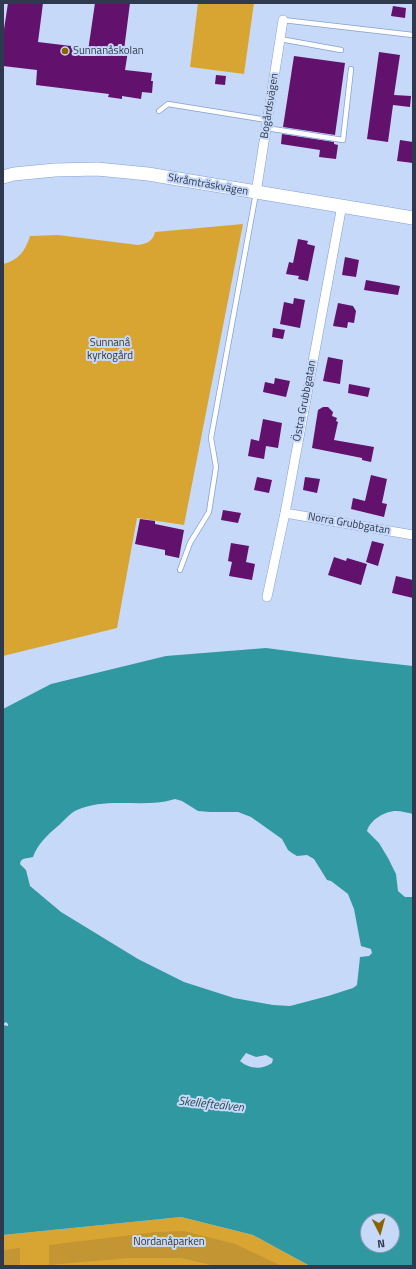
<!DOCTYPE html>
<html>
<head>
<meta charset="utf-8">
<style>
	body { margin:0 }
	#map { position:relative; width:416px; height:1269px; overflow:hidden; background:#c7d9f9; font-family:"Titillium Web",sans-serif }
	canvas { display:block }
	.frame { position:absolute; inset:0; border:4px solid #2e394e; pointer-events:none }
	.north { position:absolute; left:360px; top:1213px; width:40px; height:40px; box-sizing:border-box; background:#c7d9f9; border:1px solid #8a99b5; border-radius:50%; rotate:174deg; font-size:11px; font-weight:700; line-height:16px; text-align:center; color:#2e394e }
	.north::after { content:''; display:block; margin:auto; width:14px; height:18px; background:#896300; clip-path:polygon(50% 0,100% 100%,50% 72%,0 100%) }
</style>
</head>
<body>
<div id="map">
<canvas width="416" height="1269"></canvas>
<div class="frame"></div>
<div class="north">N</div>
</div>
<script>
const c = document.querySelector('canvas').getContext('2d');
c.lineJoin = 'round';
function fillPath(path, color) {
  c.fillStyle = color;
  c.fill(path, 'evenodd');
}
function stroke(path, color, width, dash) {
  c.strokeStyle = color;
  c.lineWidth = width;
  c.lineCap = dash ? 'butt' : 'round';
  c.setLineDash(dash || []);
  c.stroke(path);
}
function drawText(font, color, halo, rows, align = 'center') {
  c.font = font + ' "Titillium Web",sans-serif';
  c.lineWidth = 4;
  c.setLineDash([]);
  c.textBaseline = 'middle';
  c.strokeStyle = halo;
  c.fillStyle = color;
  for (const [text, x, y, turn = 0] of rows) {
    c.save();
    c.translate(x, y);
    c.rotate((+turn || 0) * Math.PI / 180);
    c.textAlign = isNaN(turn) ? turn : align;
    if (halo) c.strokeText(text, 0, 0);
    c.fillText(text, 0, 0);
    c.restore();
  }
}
const green = new Path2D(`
	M198,3h56l-10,71 -54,-7z
	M243,224l-59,301 -47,-7 -20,110 -114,28v-392c15,-3 23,-14 27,-28l28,-1 80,10c9,-1 15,-4 17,-13z
	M181,1217l72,18 57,31h-307v-31z`);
const forest = new Path2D(`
	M184,1231l51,13 47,22h-67l-34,-8h-53l-79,7v-20l107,-13z
	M20,1248v18h-17v-16z`);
const water = new Path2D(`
	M266,648l84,11 63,7v148c-5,-1 -11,-3 -17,-3 -11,0 -26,9 -29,20l12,12 9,15 8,16 2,17 7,6h8v369h-103l-57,-31 -72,-18 -178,18v-210l5,1v-2l-2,-2 -3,2v-315l48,-25 115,-28zM175,799l7,2 16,10 12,1h28l13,5 31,22 6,11 4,3 5,3 10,-1 7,4 13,21 4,1 17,13 6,15 7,37 10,3 1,4 -3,3 -9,1 -3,28 -4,3 -25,8 -38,10 -17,-1 -39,-7 -50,-16 -46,-23 -77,-47 -31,-26 -4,-16 -6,-6c1,-7 6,-5 13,-7 4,-12 15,-23 25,-31 6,-5 12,-13 19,-16 31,-14 66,-1 98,-11zM246,1053l10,4 10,-2 7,4 -1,4c-10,7 -23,6 -32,-2zM368,1221h24v24h-24z`);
const building = new Path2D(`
	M8,3h35l-5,39 33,4v2l17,3 7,-48h35l-6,47 4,1 -3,19 27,3 -1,8h2l-1,12 -10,-1 -1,7 -19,-3v3l-14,-2 1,-3 -73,-9 1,-15 -34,-4v-30z
	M393,6l13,2 -1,10 -14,-2z
	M379,52l21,3 -6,40 17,1 -1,11 -17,-2 -5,37 -21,-3z
	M294,56l51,7 -10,72 -52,-8z
	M216,75l10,1 -1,9 -10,-1z
	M282,134l52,8v2l4,1 -2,14 -17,-2 1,-7 -39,-6z
	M400,140l13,2v21l-16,-2z
	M298,239l10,2 -1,3 8,2 -7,35 -10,-2 1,-3 -13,-2 3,-12 4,1z
	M345,257l14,3 -3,17 -14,-2z
	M366,280l34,6 -2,9 -34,-5z
	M294,298l11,2 -5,28 -20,-4 4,-22 9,2z
	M338,303l15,3 3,5 -2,12 -6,-1 -1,6 -14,-2z
	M273,328l12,2 -2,9 -11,-2z
	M328,357l15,3 -3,24 -17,-3z
	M275,378l15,3 -4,16 -23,-5 2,-10 9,2z
	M349,384l21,4 -2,9 -20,-4z
	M323,407h5l5,5 -1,4 5,2 -1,3 2,1 -4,18 40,7 -3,15 -9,-2v-2l-50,-10 6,-38z
	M263,419l19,4 -4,25 -12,-2 -2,13 -16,-3 3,-17 8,2z
	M371,475l16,4 -5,24 5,1 -3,13 -33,-8 2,-11 12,3z
	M257,477l15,3 -3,13 -15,-3z
	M305,477l15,2 -3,14 -14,-3z
	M223,510l18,3 -3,10 -17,-3z
	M140,519l15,2v3l29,6 -5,28 -14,-3v-5l-30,-6z
	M372,541l12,3 -6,22 -12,-4z
	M231,543l18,3 -3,16 9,2 -3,16 -23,-4 3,-14 -4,-1z
	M334,557l12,4 1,-3 20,6 -6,21 -33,-10z
	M396,576l17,4v18l-21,-5z`);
const lane = new Path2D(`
	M283,20l130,15
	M280,39l61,11
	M159,111l9,-7 99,16
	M266,128l77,12 8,-71
	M180,570l10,-27 19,-31 7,-45 -5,-29 45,-245`);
const street = new Path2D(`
	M256,193l27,-173
	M285,513l128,22
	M267,597l18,-84 57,-308`);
const secondary = new Path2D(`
	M3,177l11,-3 41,-4 42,-1 51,5 265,44`);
const markers = [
	[65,51,4,"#896300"]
];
const poiNames = [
	["Sunnanåskolan",73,51]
];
const streetNames = [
	["Bogårdsvägen",270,106,-81],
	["Skråmträskvägen",208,185,10],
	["Östra Grubbgatan",305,401,-79],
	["Norra Grubbgatan",349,524,10]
];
const parkNames = [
	["Sunnanå",110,343],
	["kyrkogård",110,356],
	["Nordanåparken",169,1242]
];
const waterNames = [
	["Skellefteälven",211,1105,6]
];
fillPath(green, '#d8a533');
fillPath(forest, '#c39533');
fillPath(water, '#2f98a0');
fillPath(building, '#62116d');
stroke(lane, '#849fd2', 6);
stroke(street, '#849fd2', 10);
stroke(secondary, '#849fd2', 14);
stroke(lane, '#fff', 4.5);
stroke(street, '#fff', 9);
stroke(secondary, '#fff', 13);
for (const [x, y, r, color] of markers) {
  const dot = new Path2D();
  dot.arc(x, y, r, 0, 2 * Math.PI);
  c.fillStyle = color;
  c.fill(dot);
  stroke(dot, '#c7d9f9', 1.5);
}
drawText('11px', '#2e394e', '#c7d9f9', poiNames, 'left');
drawText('11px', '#2e394e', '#c7d9f9', streetNames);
drawText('11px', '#403520', '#c7d9f9', parkNames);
drawText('italic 12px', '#2d4c4f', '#c7d9f9', waterNames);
</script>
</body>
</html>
